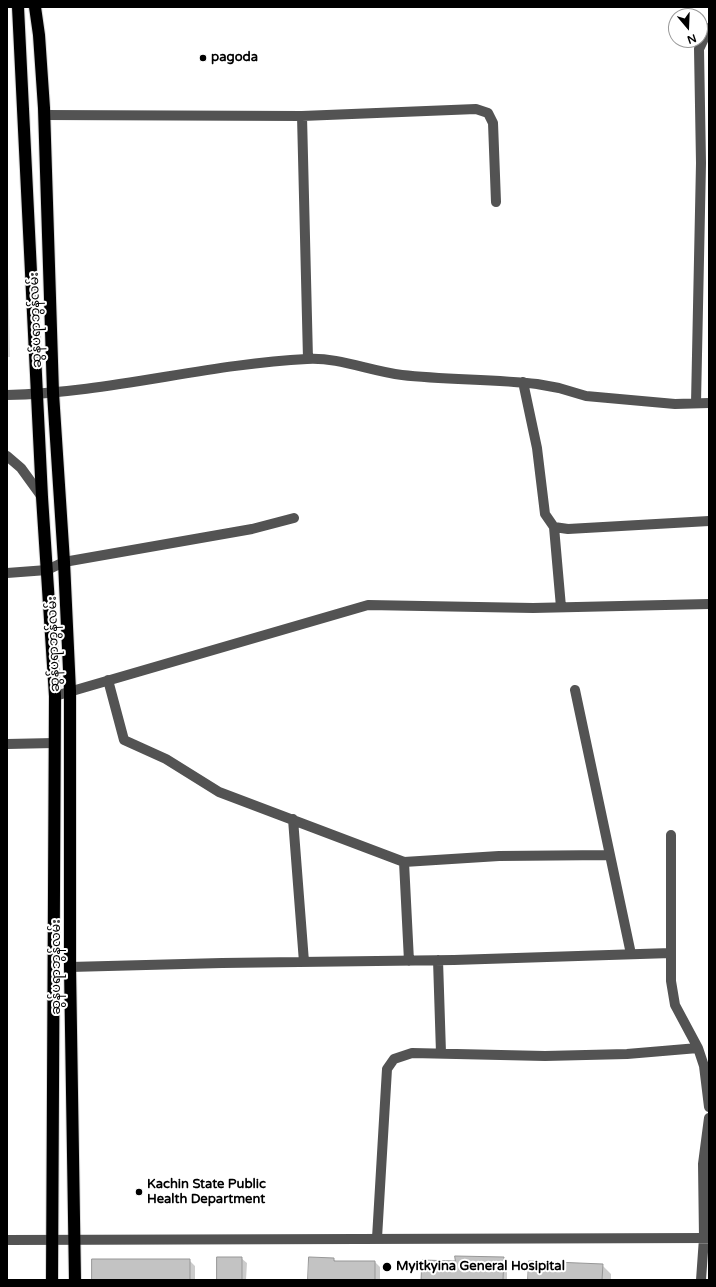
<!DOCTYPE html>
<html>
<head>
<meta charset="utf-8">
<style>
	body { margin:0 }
	#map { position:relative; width:716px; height:1287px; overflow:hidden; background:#fff; font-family:"Varela Round",sans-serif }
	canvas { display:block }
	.frame { position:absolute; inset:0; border:8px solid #000; pointer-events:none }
	.north { position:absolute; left:668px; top:8px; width:40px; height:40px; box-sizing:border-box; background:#fff; border:1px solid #999; border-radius:50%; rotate:161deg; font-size:11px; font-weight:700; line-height:16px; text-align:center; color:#000 }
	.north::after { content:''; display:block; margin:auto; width:14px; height:18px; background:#000; clip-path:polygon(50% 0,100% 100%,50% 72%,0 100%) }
</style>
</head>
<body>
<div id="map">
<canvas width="716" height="1287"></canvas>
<div class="frame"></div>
<div class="north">N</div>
</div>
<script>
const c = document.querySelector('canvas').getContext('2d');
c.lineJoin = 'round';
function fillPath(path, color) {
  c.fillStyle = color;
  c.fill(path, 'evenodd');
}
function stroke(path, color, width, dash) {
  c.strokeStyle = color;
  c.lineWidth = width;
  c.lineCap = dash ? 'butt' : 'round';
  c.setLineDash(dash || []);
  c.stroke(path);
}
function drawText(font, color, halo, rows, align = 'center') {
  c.font = font + ' "Varela Round","Noto Sans Myanmar",sans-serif';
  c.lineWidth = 4;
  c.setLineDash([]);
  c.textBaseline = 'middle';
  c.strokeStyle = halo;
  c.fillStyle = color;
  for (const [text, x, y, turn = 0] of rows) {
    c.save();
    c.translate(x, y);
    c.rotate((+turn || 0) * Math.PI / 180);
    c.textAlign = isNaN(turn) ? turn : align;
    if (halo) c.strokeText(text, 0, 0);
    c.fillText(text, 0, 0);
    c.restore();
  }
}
const green = new Path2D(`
	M7,224l3,133h-3z`);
const shadow = new Path2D(`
	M241,1258l6,5 -1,17h-28z
	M503,1258l4,4v18h-85l34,-18z
	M333,1259l4,3h38l5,5v13h-71z
	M189,1260l6,6v14h-102z
	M602,1265l9,9v6h-82z`);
const building = new Path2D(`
	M455,1256l49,1 -1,23h-82l1,-20 33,1z
	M217,1257h25v23h-25z
	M309,1257l25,1v3h41v19h-67z
	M92,1259h98v21h-98z
	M529,1261l74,3 -1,16h-74z`);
const minor = new Path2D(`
	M44,115l258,1 174,-7 12,4 5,10 3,79
	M302,116l6,243
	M523,382l14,66 8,66 9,13 7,80
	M7,395c101,-2 199,-31 300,-36 31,-2 63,12 95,16 44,5 90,4 135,9l22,4 27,8 89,8 34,-1
	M696,403l5,-240 -2,-114 10,-21
	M7,456l14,12 21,29
	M554,527l14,2 141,-8
	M7,573l40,-3 17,-8 188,-33 42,-11
	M108,680l16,60 42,19 53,33 185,70 5,99
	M575,690l56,264
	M55,696l313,-91 165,3 176,-4
	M7,744l47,-1
	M293,819l11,143
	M671,835v146l4,24 23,43
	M404,862l95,-6 111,-1
	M438,960l3,93
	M70,967l152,-4 232,-3 217,-7
	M377,1238l10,-169 7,-10 18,-6 133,3 82,-2 71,-6 6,18 5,41
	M7,1240l702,-2
	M701,1280l3,-42 -1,-74 6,-46`);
const highway = new Path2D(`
	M18,7l24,490 13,199 -3,584
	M35,7l4,28 5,73 9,285 11,169 6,129v276l5,313`);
const markers = [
	[203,58,4,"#000"],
	[139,1192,4,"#000"],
	[387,1267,5,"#000"]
];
const poiNames = [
	["pagoda",211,58],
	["Kachin State Public",147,1185],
	["Health Department",147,1200],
	["Myitkyina General Hosipital",396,1267]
];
const streetNames = [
	["ဆွန်ပရာဘွန်လမ်း",36,320,-92],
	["ဆွန်ပရာဘွန်လမ်း",54,644,-92],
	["ဆွန်ပရာဘွန်လမ်း",57,967,-90]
];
fillPath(green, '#dadada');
fillPath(shadow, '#0003');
fillPath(building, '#c3c3c3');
stroke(building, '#979797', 1);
stroke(highway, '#dbdbdb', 14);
stroke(minor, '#535353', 10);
stroke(highway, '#000', 12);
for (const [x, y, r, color] of markers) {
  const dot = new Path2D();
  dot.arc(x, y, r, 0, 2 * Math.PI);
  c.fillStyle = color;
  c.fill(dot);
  stroke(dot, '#fff', 1.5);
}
drawText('bold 13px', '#000', '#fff', poiNames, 'left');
drawText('13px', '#000', '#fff', streetNames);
</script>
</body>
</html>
